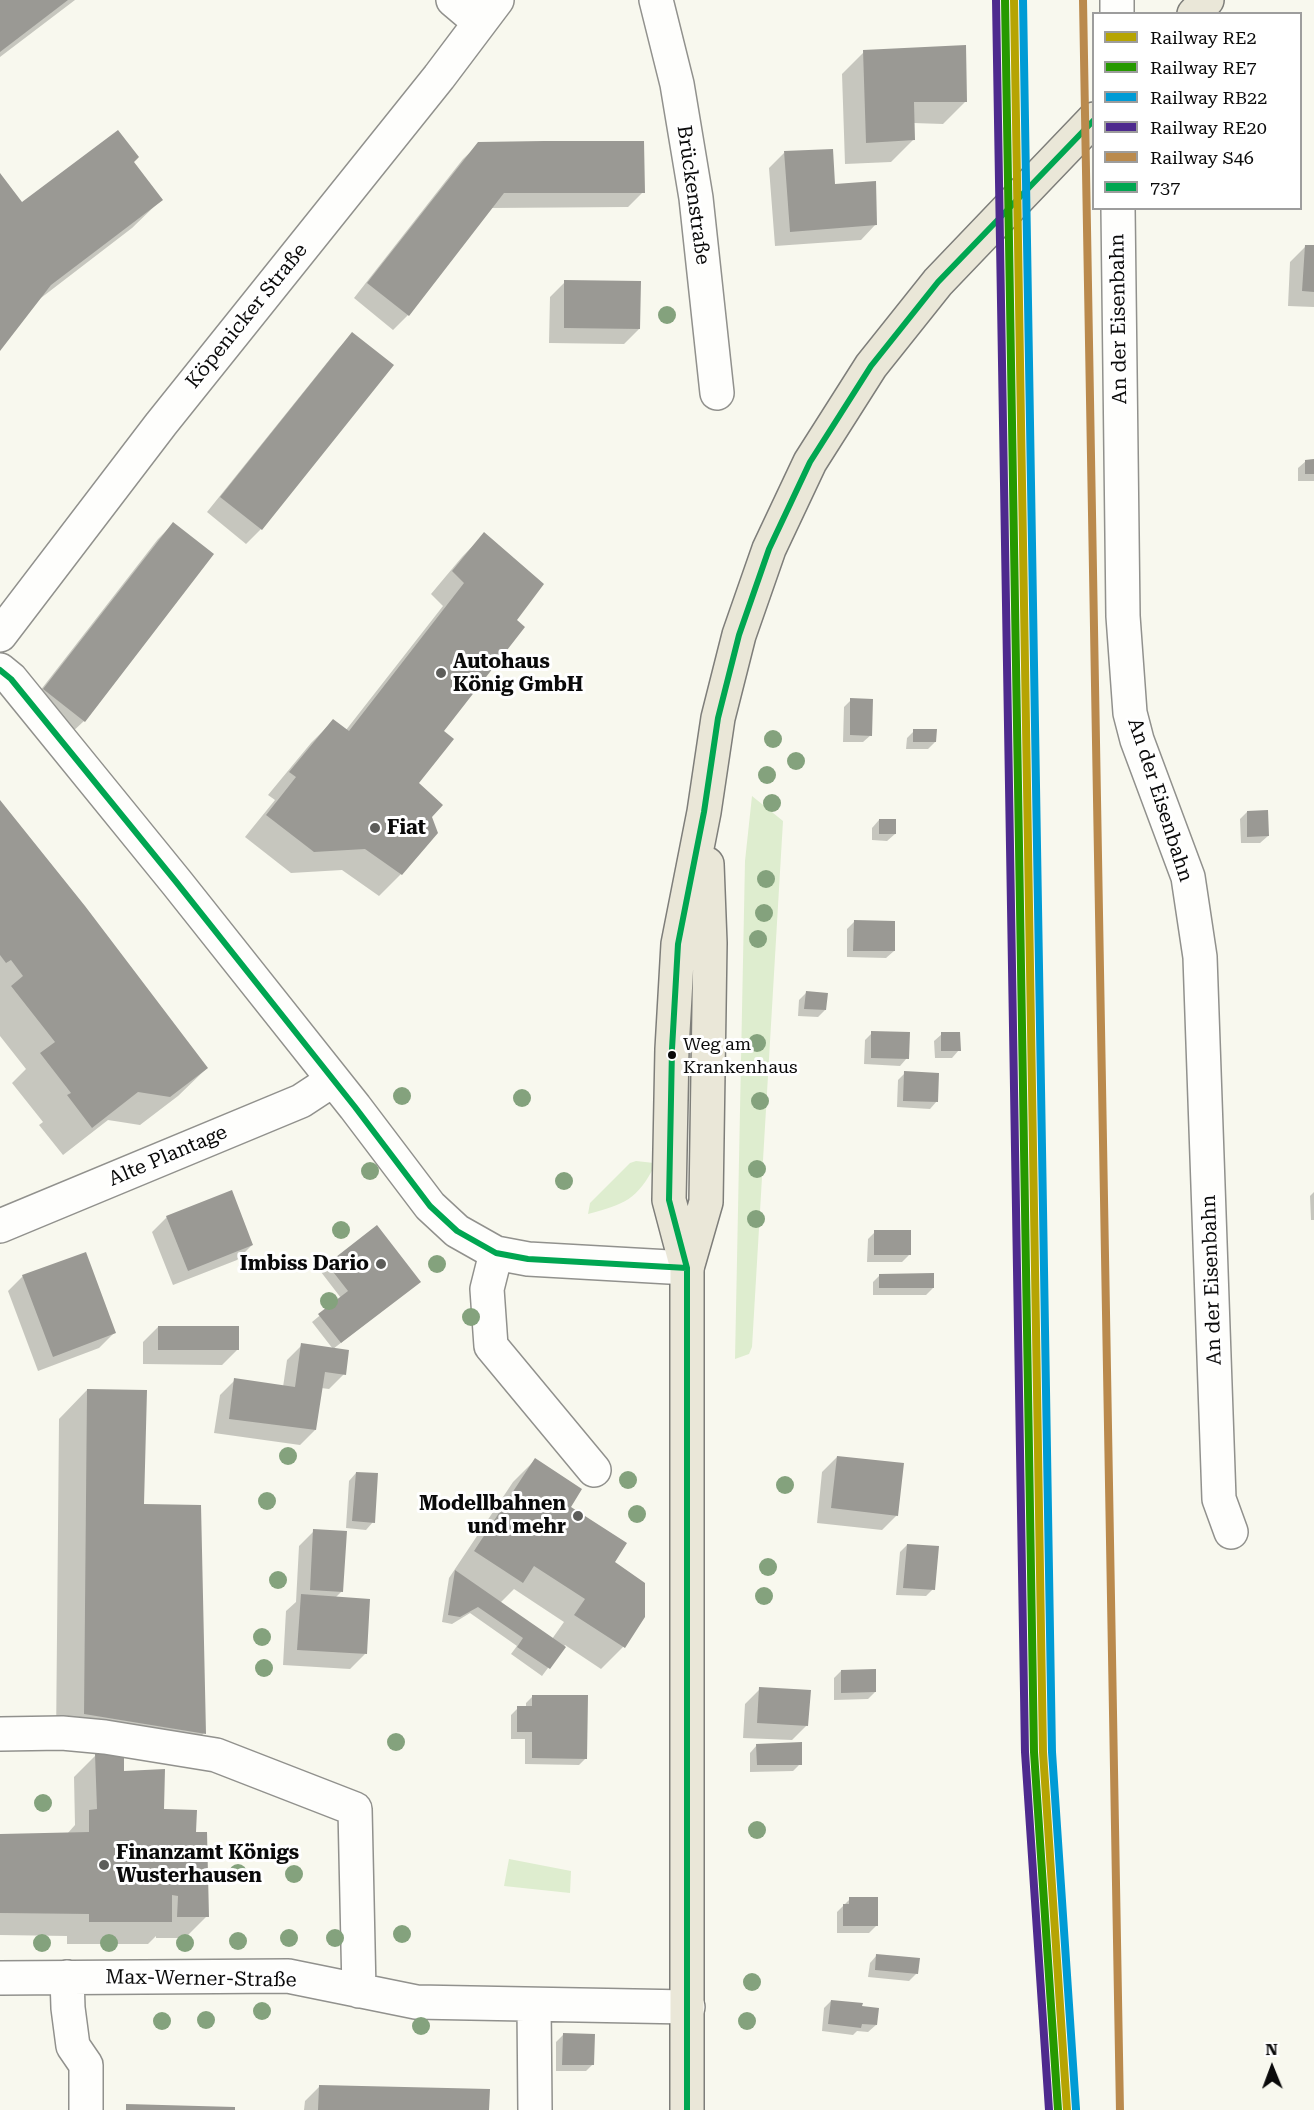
<!DOCTYPE html>
<html>
<head>
<meta charset="utf-8">
<style>
	body { margin:0 }
	#map { position:relative; width:1314px; height:2110px; overflow:hidden; background:#f8f8ee; font-family:"Roboto Serif",serif }
	canvas { display:block }
	.legend { position:absolute; left:1092px; top:12px; width:210px; height:198px; box-sizing:border-box; background:#fff; border:2px solid #9d9d9d; margin:0; padding:8px 10px; list-style:none; font-size:18px; color:#0a0a0a }
	.legend li { display:flex; align-items:center; gap:12px; height:30px }
	.legend b { width:30px; border:2px solid #9d9d9d }
	.north { position:absolute; left:1242px; top:2038px; width:60px; height:60px; -webkit-text-stroke:4px #fff; paint-order:stroke; rotate:359deg; font-size:16px; font-weight:700; line-height:24px; text-align:center; color:#0a0a0a }
	.north::after { content:''; display:block; margin:auto; width:21px; height:27px; background:#0a0a0a; clip-path:polygon(50% 0,100% 100%,50% 72%,0 100%) }
</style>
</head>
<body>
<div id="map">
<canvas width="1314" height="2110"></canvas>
<ul class="legend">
<li><b style="height:8px;background:#b6a403"></b>Railway RE2</li>
<li><b style="height:8px;background:#269900"></b>Railway RE7</li>
<li><b style="height:8px;background:#009bd5"></b>Railway RB22</li>
<li><b style="height:8px;background:#4e2a8e"></b>Railway RE20</li>
<li><b style="height:8px;background:#ba8a4d"></b>Railway S46</li>
<li><b style="height:8px;background:#00a651"></b>737</li>
</ul>
<div class="north">N</div>
</div>
<script>
const c = document.querySelector('canvas').getContext('2d');
c.lineJoin = 'round';
function fillPath(path, color) {
  c.fillStyle = color;
  c.fill(path, 'evenodd');
}
function stroke(path, color, width, dash) {
  c.strokeStyle = color;
  c.lineWidth = width;
  c.lineCap = dash ? 'butt' : 'round';
  c.setLineDash(dash || []);
  c.stroke(path);
}
function drawText(font, color, halo, rows, align = 'center') {
  c.font = font + ' "Roboto Serif",serif';
  c.lineWidth = 6;
  c.setLineDash([]);
  c.textBaseline = 'middle';
  c.strokeStyle = halo;
  c.fillStyle = color;
  for (const [text, x, y, turn = 0] of rows) {
    c.save();
    c.translate(x, y);
    c.rotate((+turn || 0) * Math.PI / 180);
    c.textAlign = isNaN(turn) ? turn : align;
    if (halo) c.strokeText(text, 0, 0);
    c.fillText(text, 0, 0);
    c.restore();
  }
}
const green = new Path2D(`
	M752,796l31,25 -31,526 -3,7 -14,5 10,-498z
	M636,1161l18,2 1,2c-18,35 -30,39 -67,49l2,-11 40,-40z
	M509,1859l62,12 -1,22 -66,-7z`);
const shadow = new Path2D(`
	M0,0h75l-75,57z
	M864,52l102,49 -23,23 -30,-1 1,16 -23,23 -46,2 -3,-90z
	M479,144l164,48 -15,15 -137,1 -83,107 -15,15 -39,-32 109,-139z
	M784,153l92,71 -15,16 -86,6 -6,-78z
	M132,162l29,38 -29,28 -95,73 -37,48v-173l22,28z
	M1305,247h9v60l-26,-1 2,-44z
	M565,282l74,47 -15,15 -75,-1 1,-46z
	M352,334l-91,195 -15,15 -39,-32 131,-163z
	M1306,461h8v20h-16v-13z
	M173,524l-89,197 -15,14 -40,-30 129,-166z
	M484,534l31,86 -73,111 -25,53 13,33 -29,57 -22,22 -37,-26 -51,3 -46,-36 30,-37 -7,-5 43,-52 22,-22 13,9 97,-124 -12,-12 31,-37z
	M851,700l20,35 -8,7h-20l1,-35z
	M914,731l21,11 -7,7h-22l1,-11z
	M0,802l207,266 -29,28 -38,29 -32,-5 -45,35 -24,-30 4,-3 -31,-39 14,-14 -26,-33z
	M1247,812l21,24 -8,7h-19l-1,-24z
	M879,820l16,14 -8,7 -15,-1v-12z
	M854,922l40,29 -8,7 -39,-1v-28z
	M806,993l19,17 -7,7 -20,-1 1,-16z
	M872,1033l35,25 -7,8 -36,-2 1,-24z
	M942,1034l17,16 -7,8h-17l-1,-17z
	M905,1073l32,28 -7,8 -33,-2 1,-27z
	M1314,1192v28h-3l-1,-24z
	M167,1217l85,28 -15,15 -64,25 -21,-53z
	M875,1232l34,23 -7,7h-35l1,-23z
	M328,1265l91,17 -86,67 -21,-27 29,-24 -20,-26z
	M880,1275l53,13 -7,7h-53v-13z
	M23,1276l91,57 -15,15 -61,23 -30,-80z
	M158,1327l79,23 -15,15 -79,-1v-22z
	M302,1345l42,29 -15,15 -8,-1 -6,42 -15,15 -86,-12 6,-38 15,-15 48,7 4,-27z
	M87,1390l55,116 62,227 -28,29 -53,-9v19l39,38 33,23 12,83 -22,22h-29v-2l-8,8h-81v-8l-67,-1v-100l67,-1 8,-9 -1,-48 22,-22 22,-1 -62,-12 3,-323z
	M837,1457l60,58 -15,15 -65,-7 5,-51z
	M535,1460l78,103 31,54 -21,30 -22,22 -36,-24 -23,31 -31,-22 6,-8 -47,-33 -18,11 -10,-2 7,-44 64,-96zM514,1589l50,33 -12,17 -52,-36z
	M356,1473l17,49 -7,8 -20,-2 3,-47z
	M314,1531l28,60 -7,7 30,56 -15,15 -67,-4 3,-54 10,-9 3,-56z
	M907,1545l26,44 -7,7 -30,-1 4,-43z
	M841,1671l34,21 -7,7 -34,1v-22z
	M760,1689l47,36 -15,15 -49,-2 2,-34z
	M533,1696l53,62 -7,7 -54,-1v-25h-14v-24l7,-7h8v-5z
	M757,1745l43,19 -7,7 -43,1v-19z
	M850,1899l27,26 -8,8h-32v-21z
	M877,1955l40,18 -8,8 -41,-4 2,-14z
	M831,2001l30,6 15,18 -8,7 -11,-1 -4,4 -31,-4 2,-23z
	M563,2035l30,29 -7,7h-30v-29z
	M320,2086l168,24h-184l1,-9z`);
const building = new Path2D(`
	M0,0h68l-68,52z
	M966,45l1,57h-53l1,38 -49,3 -3,-93z
	M118,130l21,27 -5,5 29,38 -112,85 -51,66v-178l22,29z
	M544,141h100l1,52h-141l-95,123 -42,-33 111,-141z
	M833,149l2,35 41,-3 1,44 -87,7 -6,-81z
	M1305,245h9v47l-12,-1z
	M564,280l77,1 -1,48 -76,-1z
	M352,332l42,33 -132,165 -42,-33z
	M1314,459v15h-9v-14z
	M173,522l41,32 -129,168 -42,-33z
	M484,532l60,52 -27,36 8,7 -81,104 10,8 -35,44 24,22 -11,12 6,16 -36,42 -37,-26 -51,3 -48,-37 30,-38 -7,-5 44,-53 16,12 115,-148 -12,-12z
	M850,698l23,1 -1,37 -22,-1z
	M913,729h24l-1,13h-23z
	M0,800l85,106 123,162 -38,29 -32,-5 -46,36 -25,-33 4,-2 -31,-40 15,-11 -44,-56 12,-10 -12,-16 -5,3 -6,-8z
	M1268,810l1,26 -22,1v-26z
	M879,819h17v15h-17z
	M854,920l41,1v30h-42z
	M806,991l22,2 -2,17 -22,-1z
	M871,1031l39,1 -1,27 -38,-1z
	M941,1032h19l1,19h-20z
	M904,1071l35,2 -1,29 -35,-1z
	M232,1190l21,55 -65,26 -22,-55z
	M377,1225l44,57 -80,61 -23,-29 30,-23 -21,-27z
	M874,1230h37v25h-37z
	M86,1252l30,81 -63,24 -31,-82z
	M934,1273v15h-55v-14z
	M158,1326h81v24h-81z
	M301,1343l48,7 -3,25 -21,-3 -9,58 -87,-11 5,-41 61,9z
	M87,1389l60,1 -3,114 57,1 5,229 -122,-20z
	M837,1456l67,7 -6,53 -67,-8z
	M535,1458l47,31 -11,18 56,36 -12,19 30,21v34l-20,31 -51,-33 11,-16 -51,-33 -11,17 -49,-32z
	M356,1472l22,1 -3,50 -23,-2z
	M313,1529l34,2 -4,61 -33,-2z
	M907,1544l32,2 -4,44 -32,-2z
	M455,1570l111,77 -16,22 -33,-22 6,-9 -45,-31 -18,10 -12,-2z
	M301,1594l69,5 -3,55 -70,-4z
	M876,1669v23l-35,1v-23z
	M759,1687l52,3 -3,36 -51,-3z
	M532,1695h56l-1,64 -55,-1v-26h-15v-26h15z
	M802,1742v23h-45l-1,-21z
	M124,1752v19l41,-2 -1,40 33,1 -1,22h11l2,85h-32l1,-21 -6,-1v27h-83v-8l-89,-1v-79l89,-2v-22l8,-1 -2,-55z
	M849,1897h29v29h-35v-22h6z
	M876,1954l44,4 -2,16 -43,-4z
	M831,2000l32,3 -1,3 17,2 -2,17 -15,-1 -1,4 -33,-4z
	M563,2033l32,1 -1,31h-32z
	M319,2085l171,4 -1,21h-171z
	M126,2104l109,3v3h-109z`);
const minor = new Path2D(`
	M453,0l26,22
	M656,0l21,84 19,114 21,195
	M1117,0v14
	M1118,208l5,408 7,97 7,27 51,137 12,80 19,542 12,33
	M0,635l161,-211 278,-347 58,-77
	M0,670l11,9 166,204 178,224 75,99 27,25 39,22 32,6 159,9
	M0,1226l301,-125 32,-21
	M496,1253l-9,36 4,57 103,124
	M0,1734l62,-1 43,4 111,18 139,54 4,182
	M67,1977l1,31 5,38 13,19v45
	M0,1978l288,-2 128,26 272,5
	M534,2005l1,105`);
const major = new Path2D(`
	M1194,14l13,-14
	M687,1268l19,-66 4,-259 -3,-79
	M687,2110v-842l-18,-68 3,-151 6,-105 26,-132 14,-94 21,-83 30,-86 41,-87 61,-96 67,-84 156,-163`);
const bus1 = new Path2D(`
	M0,670l11,9 166,204 178,224 75,99 27,25 39,22 32,6 159,9
	M687,2110v-842l-18,-68 3,-151 6,-105 26,-132 14,-94 21,-83 30,-86 41,-87 61,-96 67,-84 156,-162`);
const rail1 = new Path2D(`
	M1014,0l29,1752 24,358`);
const rail2 = new Path2D(`
	M1005,0l29,1752 24,358`);
const rail3 = new Path2D(`
	M1023,0l29,1752 24,357`);
const rail4 = new Path2D(`
	M996,0l29,1752 24,358`);
const rail5 = new Path2D(`
	M1083,0l37,2110`);
const trees = [
	[667,315],
	[773,739],
	[796,761],
	[767,775],
	[772,803],
	[766,879],
	[764,913],
	[758,939],
	[757,1043],
	[402,1096],
	[522,1098],
	[760,1101],
	[757,1169],
	[370,1171],
	[564,1181],
	[756,1219],
	[341,1230],
	[437,1264],
	[329,1301],
	[471,1317],
	[288,1456],
	[628,1480],
	[785,1485],
	[267,1501],
	[637,1514],
	[768,1567],
	[278,1580],
	[764,1596],
	[262,1637],
	[264,1668],
	[396,1742],
	[43,1803],
	[757,1830],
	[238,1873],
	[294,1874],
	[402,1934],
	[289,1938],
	[335,1938],
	[238,1941],
	[42,1943],
	[109,1943],
	[185,1943],
	[752,1982],
	[262,2011],
	[206,2020],
	[162,2021],
	[747,2021],
	[421,2026]
];
const markers = [
	[441,673,6,"#5d5d5a"],
	[375,828,6,"#5d5d5a"],
	[672,1055,5,"#0a0a0a"],
	[381,1264,6,"#5d5d5a"],
	[578,1516,6,"#5d5d5a"],
	[104,1865,6,"#5d5d5a"]
];
const busNames = [
	["Weg am",683,1045],
	["Krankenhaus",683,1068]
];
const streetNames = [
	["Brückenstraße",693,195,82],
	["Köpenicker Straße",247,316,-51],
	["An der Eisenbahn",1119,319,-91],
	["An der Eisenbahn",1160,800,72],
	["Alte Plantage",168,1156,-23],
	["An der Eisenbahn",1212,1280,-92],
	["Max-Werner-Straße",201,1979,1]
];
const poiNames = [
	["Autohaus",453,662],
	["König GmbH",453,685],
	["Fiat",387,828],
	["Imbiss Dario",369,1264,"right"],
	["Modellbahnen",566,1504,"right"],
	["und mehr",566,1527,"right"],
	["Finanzamt Königs",116,1853],
	["Wusterhausen",116,1876]
];
fillPath(green, '#deedcf');
fillPath(shadow, '#0003');
fillPath(building, '#9a9994');
stroke(minor, '#91918d', 36);
stroke(major, '#7e7e7a', 36);
stroke(minor, '#fefefc', 33);
stroke(major, '#eae7d8', 33);
stroke(bus1, '#00a651', 6);
stroke(rail1, '#b6a403', 8);
stroke(rail2, '#269900', 8);
stroke(rail3, '#009bd5', 8);
stroke(rail4, '#4e2a8e', 8);
stroke(rail5, '#ba8a4d', 8);
c.fillStyle = '#84a27d';
for (const [x, y] of trees) {
  c.beginPath();
  c.arc(x, y, 9, 0, 2 * Math.PI);
  c.fill();
}
for (const [x, y, r, color] of markers) {
  const dot = new Path2D();
  dot.arc(x, y, r, 0, 2 * Math.PI);
  c.fillStyle = color;
  c.fill(dot);
  stroke(dot, '#fff', 2);
}
drawText('18px', '#0a0a0a', '#fff', busNames, 'left');
drawText('20px', '#0a0a0a', '#fff', streetNames);
drawText('bold 20px', '#0a0a0a', '#fff', poiNames, 'left');
</script>
</body>
</html>
